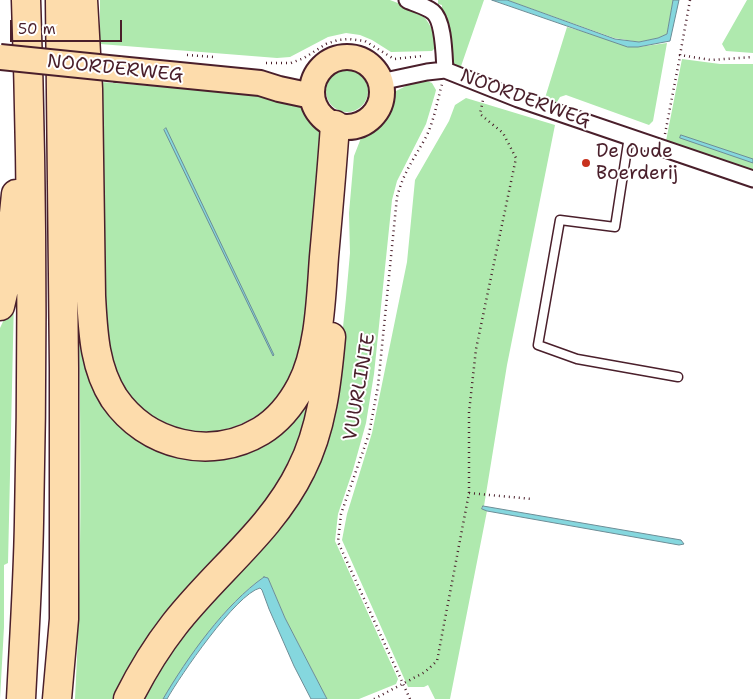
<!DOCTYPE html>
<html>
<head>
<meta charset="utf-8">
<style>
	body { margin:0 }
	#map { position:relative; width:753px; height:699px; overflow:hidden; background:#fff; font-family:"Shantell Sans",sans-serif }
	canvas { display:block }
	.scale { position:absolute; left:10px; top:20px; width:112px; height:22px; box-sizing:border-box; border:2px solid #4a1f2b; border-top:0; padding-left:6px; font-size:15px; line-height:18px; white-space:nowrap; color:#4a1f2b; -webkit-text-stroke:4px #fff; paint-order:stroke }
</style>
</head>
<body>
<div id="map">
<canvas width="753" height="699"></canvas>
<div class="scale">50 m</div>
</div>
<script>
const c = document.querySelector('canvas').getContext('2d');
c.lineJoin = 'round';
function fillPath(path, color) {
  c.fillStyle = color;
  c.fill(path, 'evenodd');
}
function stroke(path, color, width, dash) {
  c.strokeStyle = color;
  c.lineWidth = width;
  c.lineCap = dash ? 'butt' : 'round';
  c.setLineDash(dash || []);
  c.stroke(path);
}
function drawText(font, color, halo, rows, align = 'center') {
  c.font = font + ' "Shantell Sans",sans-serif';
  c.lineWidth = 4;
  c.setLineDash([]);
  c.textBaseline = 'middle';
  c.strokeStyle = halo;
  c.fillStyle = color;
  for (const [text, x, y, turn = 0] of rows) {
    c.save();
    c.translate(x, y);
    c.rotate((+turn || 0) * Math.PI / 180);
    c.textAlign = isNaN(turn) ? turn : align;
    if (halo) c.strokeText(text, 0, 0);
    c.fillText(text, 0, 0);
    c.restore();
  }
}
const green = new Path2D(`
	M100,0h290c29,12 39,12 47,46l-5,5 -41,1 -19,-12 -12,-5 -14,-2 -18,4 -38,20 -13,1 -177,-14z
	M438,0h46l-25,72 -8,-7 -9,-50v-10l-4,-1z
	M507,0h166l-6,34 -9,4 -19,4 -25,-4z
	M747,0h6v53l-27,-2 -4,-7z
	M567,27l71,20 29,-4 -14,78 -4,4 -83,-30 -6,2 -3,5 -12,-4z
	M682,59l38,5h33v107l-87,-30z
	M326 91a21 21 0 1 1 42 0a21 21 0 1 1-42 0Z
	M427,81l5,2 4,7 -1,4 -9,30 -29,57 -5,19 -18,174 -8,49 -13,47 -15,44 -3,27 63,138 -2,5 -37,15h-32l-42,-81 -17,-40 -4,-1c-41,28 -75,81 -101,122h-25l22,-37 158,-195 10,-25 -3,-6 14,-70 7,-68 4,-45 -1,-40 5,-57 7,-18 4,-6 15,-13 10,-20 6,-8 14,-7z
	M101,82l77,6 5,-4 52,5 62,13 8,6 13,19 2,11v23c-3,34 -6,68 -9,102 -5,54 -6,129 -62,157 -24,12 -39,14 -66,10 -30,-4 -58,-30 -68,-59 -14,-39 -11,-82 -11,-123 -1,-56 -2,-111 -3,-166z
	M466,98l89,27 -48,240 -23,141 -3,1 6,4 -37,188h-15l-7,-14 -4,2h-16l-66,-147 5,-26 25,-81 35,-171 8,-82 34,-59 6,-16z
	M14,298l-6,265 -4,2v62l-4,72v-371z
	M79,333h9l23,70 97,48 112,-72 -30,93 -171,227h-44c7,-122 6,-244 4,-366z`);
const water = new Path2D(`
	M492,0h15l108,39 24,3 19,-4 9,-4 6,-34h6l-9,41 -32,6h-10z
	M166,128l108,227 -1,1 -109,-226z
	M681,135l72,24v4l-73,-25z
	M483,506l198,34 3,4 -5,1 -192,-34 -5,-2z
	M264,577l4,1 17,40 42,81h-16l-17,-33 -25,-57 -7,-19 -2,-2c-24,6 -80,88 -93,111h-4c24,-41 62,-95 101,-122z`);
const path = new Path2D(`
	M690,0l-10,55 31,5 42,-3
	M187,55l27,2
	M266,63h25l13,-5 22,-14 12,-4 11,-1 16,2 29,18 28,-3
	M665,134l15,-78
	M469,493v-81l7,-63 40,-191 -13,-25 -23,-19 3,-14
	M374,699l51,-27 12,-11 32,-168 63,6
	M410,699l-72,-157 3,-28 28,-80 9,-48 19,-189c7,-26 17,-38 29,-60 8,-16 11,-35 16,-53`);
const lane = new Path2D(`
	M629,136l-14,91 -55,-7 -22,125 39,14 101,18`);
const street = new Path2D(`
	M407,0c8,4 19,6 26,12 11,9 11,44 12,58
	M380,82l47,-10 18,-2 73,29 235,80`);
const primary = new Path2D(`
	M312 92a35 35 0 1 1 70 0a35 35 0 1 1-70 0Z
	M118,69l142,14 19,6 33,7`);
const highway = new Path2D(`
	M83,0l5,89 3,207c2,35 3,71 23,102 33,48 97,63 147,33 18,-11 31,-28 40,-45 19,-36 20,-89 23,-129 4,-44 8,-88 11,-132
	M0,306l8,-34 8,-78
	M21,699c3,-59 7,-118 8,-177 4,-174 3,-348 -3,-522
	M57,699l7,-80v-251l-4,-368
	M128,699c13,-26 28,-51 46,-74 41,-53 98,-95 127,-155 21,-41 26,-89 30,-133`);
const primaryBridge = new Path2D(`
	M0,57l118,12`);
const markers = [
	[586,163,5,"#c8321e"]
];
const streetNames = [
	["NOORDERWEG",115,69,6],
	["NOORDERWEG",525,99,20],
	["VUURLINIE",360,387,-80]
];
const poiNames = [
	["De Oude",596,152],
	["Boerderij",596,174]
];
fillPath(green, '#afe9ae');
fillPath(water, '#85d7de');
stroke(water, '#6d8d96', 1);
stroke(lane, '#4a1f2b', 11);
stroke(street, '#4a1f2b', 19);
stroke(primary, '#4a1f2b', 28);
stroke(highway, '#4a1f2b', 31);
stroke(path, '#4a1f2b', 2.5, [1, 4]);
stroke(lane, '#fff', 8);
stroke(street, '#fff', 15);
stroke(primary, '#fddcac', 24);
stroke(highway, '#fddcac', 28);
stroke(primaryBridge, '#4a1f2b', 28, []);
stroke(primaryBridge, '#fddcac', 24);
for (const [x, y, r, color] of markers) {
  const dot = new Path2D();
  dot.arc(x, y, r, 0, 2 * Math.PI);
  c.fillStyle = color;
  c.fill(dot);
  stroke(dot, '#fff', 2);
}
drawText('19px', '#4a1f2b', '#fff', streetNames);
drawText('19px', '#4a1f2b', '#fff', poiNames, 'left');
</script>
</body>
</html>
